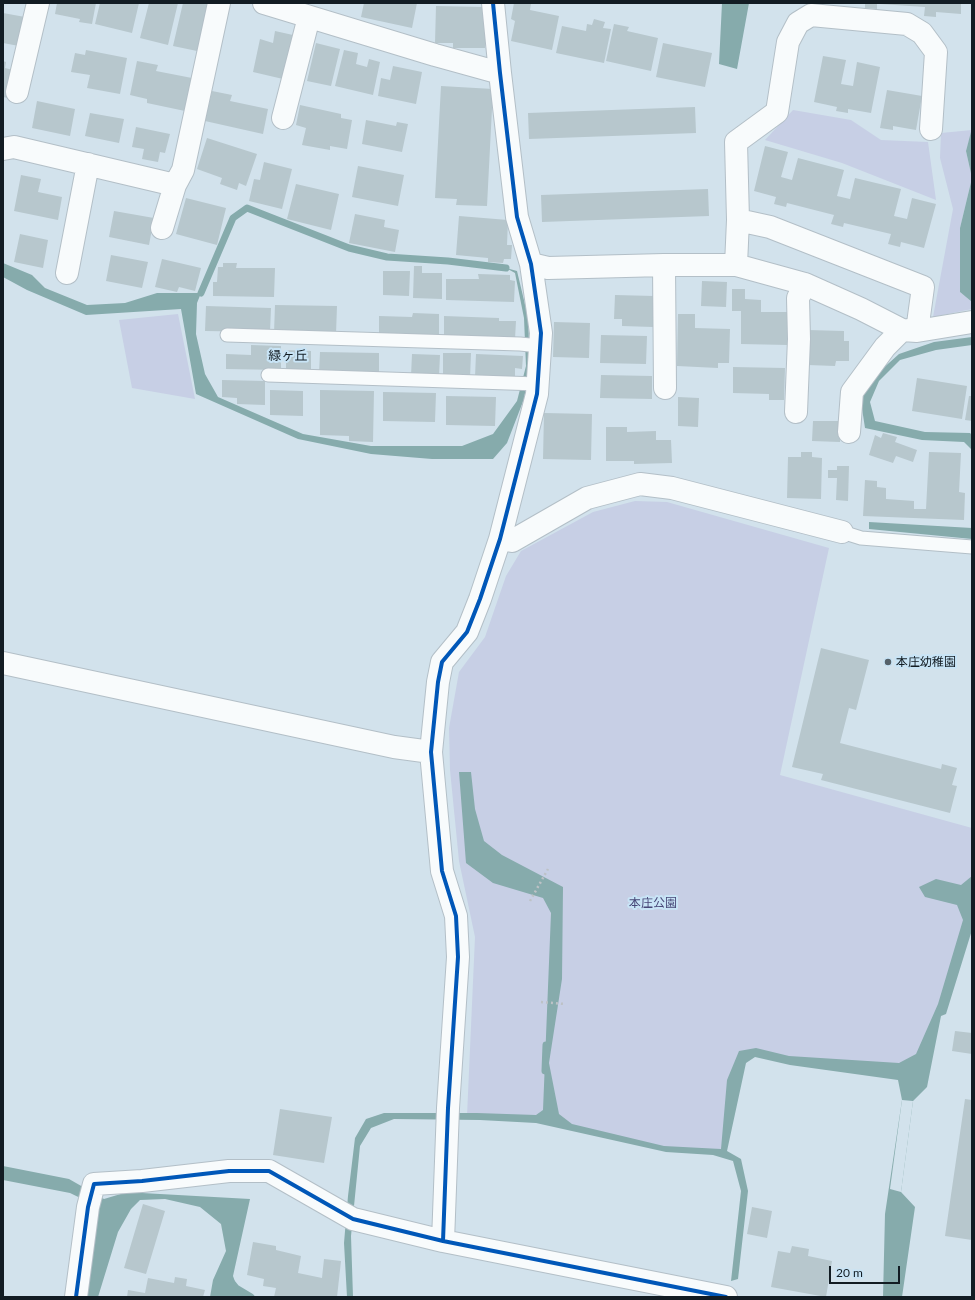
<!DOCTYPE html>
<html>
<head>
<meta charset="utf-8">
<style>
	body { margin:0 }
	#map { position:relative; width:975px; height:1300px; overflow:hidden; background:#d2e2ec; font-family:Lato,sans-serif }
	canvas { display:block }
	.frame { position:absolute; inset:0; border:4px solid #121c23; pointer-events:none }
	.scale { position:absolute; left:829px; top:1266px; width:71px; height:18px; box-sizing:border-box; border:2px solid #121c23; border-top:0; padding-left:5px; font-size:12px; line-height:14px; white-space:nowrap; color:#121c23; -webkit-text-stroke:3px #c8e4f6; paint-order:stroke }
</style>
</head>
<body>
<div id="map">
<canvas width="975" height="1300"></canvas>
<div class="frame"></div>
<div class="scale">20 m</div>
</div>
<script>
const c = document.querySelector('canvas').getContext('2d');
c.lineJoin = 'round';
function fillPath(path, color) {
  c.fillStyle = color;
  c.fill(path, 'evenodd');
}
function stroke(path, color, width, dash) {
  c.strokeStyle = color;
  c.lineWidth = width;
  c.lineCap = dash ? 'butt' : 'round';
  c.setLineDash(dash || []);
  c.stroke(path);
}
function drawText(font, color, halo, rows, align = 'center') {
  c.font = font + ' Lato,"Noto Sans JP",sans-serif';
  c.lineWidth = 4;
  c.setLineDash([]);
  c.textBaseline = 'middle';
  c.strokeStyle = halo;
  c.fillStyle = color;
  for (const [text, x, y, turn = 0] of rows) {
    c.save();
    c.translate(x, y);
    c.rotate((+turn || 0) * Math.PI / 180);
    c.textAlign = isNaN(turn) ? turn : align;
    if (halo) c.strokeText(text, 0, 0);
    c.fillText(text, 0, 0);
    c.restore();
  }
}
const green = new Path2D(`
	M793,110l58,10 30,20 47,2 8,58 -94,-37 -77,-23z
	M972,130l-6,21 6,27 -12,50v64l12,10v7l-39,8 20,-108 -13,-51 1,-25z
	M178,314l17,85 -63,-11 -13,-68z
	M635,501l32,1 162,46 -49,227 192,53v86l-31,98 -30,62 -154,-18 -12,4 -21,91 -58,-3 -88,-21 -111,-11 8,-179 -16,-76 -9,-91 -1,-42 10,-56 26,-35 21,-61 15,-25 72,-39z`);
const water = new Path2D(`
	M722,3h27l-12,66 -18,-5z
	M972,128v174l-12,-10v-64l12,-50 -6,-27z
	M3,263l29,12 13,13 42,17 38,-2 32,-10h44l-4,10 -1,31 9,40 13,23 85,37 68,12h91l31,-12 24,-33 9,-35 -2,-48 -9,-45 -9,-5 11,3 11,46 2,49 -6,33 -17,44 -14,16h-61l-61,-5 -73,-15 -102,-45 -15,-85 -95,6 -59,-25 -24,-13z
	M972,337v8l-36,5 -36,10 -21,21 -9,21 5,19 50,11 45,1 2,2v15l-8,-8 -42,-2 -57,-12 -4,-26 9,-22 29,-26 35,-12z
	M869,522l103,6v11l-103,-10z
	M459,772h12l4,37 9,32 18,14 61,32 -1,92 -13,84 10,51 13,10 92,22 57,3 6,-69 12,-29 17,-3 33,8 110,7 17,-9 22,-50 25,-84 -6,-15 -32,-8 -6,-10 17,-8 25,6 11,-9v54l-26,84 -5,2 -14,71 -14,14 -12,91 14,15 -13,90h-19l2,-83 17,-114 -4,-20 -108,-15 -35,-8 -9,6 -19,88 14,8 7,32 -10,88 -7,2 10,-90 -8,-30 -20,-6 -47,-3 -130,-29 -56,-3 -86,-1 -23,9 -11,18 -9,90 2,61h-6l-3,-54 4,-47 7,-58 11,-19 18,-6h93l59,2 7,-5 8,-197 -8,-15 -50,-15 -27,-20z
	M3,1166l66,13 35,20 20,-6h18l108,6 -17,77 5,14 14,7h-42l3,-17 13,-29 -5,-27 -21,-17 -35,-8 -25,1 -9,9 -13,23 -20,65h-13l12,-91 -27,-13 -67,-13z`);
const pier = new Path2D(`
	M902,1100l11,1 -12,91 -11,-3z`);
const stream = new Path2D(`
	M201,293l32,-75 14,-10 102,40 38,9 61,4 58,7
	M545,1071l1,-26
	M232,1283l4,5 15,9`);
const building = new Path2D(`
	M57,3h39l-4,21 -13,-2 1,-3 -25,-5z
	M100,3h39l-7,30 -37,-9z
	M149,3h29l-10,42 -28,-7z
	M183,3h25l-11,48 -24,-5z
	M364,3h53l-5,25 -51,-11z
	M514,3h17l-1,7 29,6 -7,34 -41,-9 4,-20 -4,-2z
	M865,3h12v6l-12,-1z
	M880,3h81v11l-25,-2v5l-12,-1 1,-9 -45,-3z
	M436,6l49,1v41h-32v-5h-18z
	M3,13l22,4 -6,29 -16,-3z
	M594,19l11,3 -2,6 8,1 -7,34 -48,-10 6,-27 24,5 1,-7 5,1z
	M614,24l15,3 -2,4 31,7 -7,33 -45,-10z
	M275,31l18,4 -10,44 -30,-7 7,-33 13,4z
	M316,43l24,6 -9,37 -24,-5z
	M663,43l49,10 -7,34 -49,-10z
	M86,50l41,8 -7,36 -33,-6 3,-13 -19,-3 4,-19 10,2z
	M344,50l14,3 -2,11 11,3 2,-8 11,3 -7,33 -38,-9z
	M823,56l23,4 -5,24 12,2 4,-24 23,5 -9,46 -23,-4v4l-12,-2 1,-4 -23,-5z
	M3,61l3,1 -1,6 8,2 -5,28 -5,-1z
	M137,61l21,4 -2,6 36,7 -7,33 -38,-8v-4l-17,-4z
	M393,66l29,6 -6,32 -38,-8 3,-18 9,2z
	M441,86l52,3 -6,117 -31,-1 1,-6 -22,-1z
	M887,90l35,6 -6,34 -23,-4v4l-13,-2z
	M212,91l20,4 -2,6 38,8 -5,25 -58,-13z
	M37,101l38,8 -5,27 -38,-8z
	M300,105l41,9v4l11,2 -5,29 -17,-3v4l-28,-5 4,-17 -10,-3z
	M695,107l1,26 -167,6 -1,-26z
	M90,113l34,6 -5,24 -34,-7z
	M366,120l30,6 1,-4 11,2 -6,28 -40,-8z
	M136,127l34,7 -5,19 -5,-1 -2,10 -16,-3 2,-10 -12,-2z
	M207,138l50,16 -11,32 -7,-3 -2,7 -17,-6 2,-6 -25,-9z
	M765,146l23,6 -7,25 11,3 6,-22 46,12 -7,26 13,3 5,-21 46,11 -7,27 13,3 5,-21 24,6 -12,44 -23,-6 -1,5 -12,-3 3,-10 -47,-11 -1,4 -12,-3 3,-9 -47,-12 -1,4 -12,-3 2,-7 -22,-6z
	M264,162l28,7 -10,40 -33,-8 5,-22 6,1z
	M358,166l46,9 -6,31 -46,-9z
	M21,175l20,4 -3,13 24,5 -4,23 -44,-9z
	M296,184l43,10 -8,36 -44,-11z
	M708,189l1,27 -167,6 -1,-27z
	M186,198l40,10 -9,37 -41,-11z
	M114,211l40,7 -5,27 -40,-8z
	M355,214l30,6 -1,7 15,3 -4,22 -46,-9z
	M459,216l49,4 -1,25h5l-1,14h-7l-1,4 -15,-1v-4l-32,-3z
	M20,234l28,6 -5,28 -29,-6z
	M111,255l37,7 -6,26 -36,-7z
	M162,259l39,9 -6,23 -16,-4 -2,5 -22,-5z
	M223,263h14l-1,5h39l-1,29 -61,-1v-14h4l1,-15h5z
	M414,266h8v7h20v26l-29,-1z
	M383,271h27l-1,25 -26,-1z
	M478,274l32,1v5l5,1 -1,21 -68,-2v-21h33z
	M702,281l25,1 -1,25 -25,-1z
	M732,289h13v10l16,1v12h27v33l-47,-1v-33h-9z
	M615,295l39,1 -1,31 -31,-1v-7h-8z
	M275,305l62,1 -1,28 -62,-1z
	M206,306l65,2 -1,24 -65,-1z
	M413,313l26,1v22l-60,-2v-18l33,1z
	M678,314h17v14l35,1 -1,34h-11v5l-41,-2z
	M444,316l55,2v3h17l-1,18 -71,-2z
	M554,322l36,1 -1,35 -36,-1z
	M808,330l36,1v10h5v20h-13l-1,5 -27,-1z
	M601,335l46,1 -1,28 -46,-1z
	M251,345l30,1v24l-55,-1v-15l25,1z
	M286,350l25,1v23l-25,-1z
	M320,352l59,1v22l-60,-1z
	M443,353h28l-1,25 -27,-1z
	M412,354l28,1 -1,21h-28z
	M476,354l47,2 -1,13 -7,-1v10l-40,-1z
	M733,367l52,1 -1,32h-15v-6l-36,-1z
	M601,375l51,1v23l-52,-1z
	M917,378l50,8 -5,33 -50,-8z
	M222,380l43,1v24l-28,-1v-6l-15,-1z
	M270,390l33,1v25l-33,-1z
	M320,390l54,1 -1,51 -24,-1v-5l-29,-1z
	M383,392l53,1 -1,29 -52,-1z
	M446,396l50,1 -1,29 -49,-1z
	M969,396h3v25l-7,-1z
	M678,397l21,1 -1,29 -20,-1z
	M544,413l48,1 -1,46 -48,-1z
	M813,421h27v21l-28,-1z
	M606,427h21v5l29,-1v9h15l1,23 -38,1v-3h-28z
	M883,433l14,4 -2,5 22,8 -4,12 -17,-6 -3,7 -24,-8 6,-20 6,3z
	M801,452h11v5l10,1 -1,41 -34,-1 1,-41h13z
	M929,452l32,1 -2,39 6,1 -1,27 -101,-4 2,-36 12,1v6l9,1v11l28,2v8h12z
	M837,466h12l-1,35 -12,-1 1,-22h-9v-8h9z
	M821,648l48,12 -13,50 -7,-2 -9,35 101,26 1,-5 15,4 -5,17 5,1 -7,27 -129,-33 2,-6 -31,-7z
	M955,1031l17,2v21l-20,-3z
	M965,1099l7,1v140l-27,-4z
	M280,1109l52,8 -8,46 -51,-8z
	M143,1204l22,7 -19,63 -22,-6z
	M752,1207l20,4 -5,27 -20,-4z
	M253,1242l23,4v4l25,6 -3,17 24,5 2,-19 17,2 -4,36h-63l2,-9 -13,-2 1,-7 -17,-4z
	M792,1246l17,3 -1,7 24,5 -6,36 -55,-10 7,-36 12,2z
	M175,1277l12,2 -1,7 19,4 -2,7h-76l1,-7 17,3 3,-15 26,5z`);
const path = new Path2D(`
	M530,901l18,-32
	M541,1002l24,2`);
const lane = new Path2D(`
	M227,335l293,9 20,2
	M268,375l270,9
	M842,532l19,6 111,9`);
const street = new Path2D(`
	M264,3l171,52 65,18
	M17,92l21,-89
	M283,118l26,-101
	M3,149l11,-2 161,38
	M738,220l32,7 153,60 -6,44
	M162,228l13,-43 8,-15 36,-167
	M531,264l17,4 116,-3h72l69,19 56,25 41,21 15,1 55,-9
	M664,265l1,123
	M736,265l2,-45 -2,-78 41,-30 11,-70 10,-19 13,-8 96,9 15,9 14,19 -5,77
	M67,273l21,-109
	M796,412l3,-73 -1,-41 7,-14
	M849,432l3,-40 33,-45 17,-17
	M500,539l12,2 75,-43 53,-14 32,4 170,44
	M3,663l391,84 37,5
	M443,1241l5,-133 10,-151 -2,-41 -14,-45 -11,-119 7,-70 4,-20 25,-30 13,-33 20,-60 37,-145 4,-61 -10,-69 -14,-47 -17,-144 -7,-70
	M76,1297l12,-90 6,-23 48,-3 87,-10h40l84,48 90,22 283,56`);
const cycleway = new Path2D(`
	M443,1241l5,-133 10,-151 -2,-41 -14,-45 -11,-119 7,-70 4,-20 25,-30 13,-33 20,-60 37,-145 4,-61 -10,-69 -14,-47 -17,-144 -7,-70
	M76,1297l12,-90 6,-23 48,-3 87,-10h40l84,48 90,22 283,56`);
const markers = [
	[888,662,4,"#556169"]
];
const poiNames = [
	["本庄幼稚園",896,662]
];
const parkNames = [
	["本庄公園",653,903]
];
const neighbourhoodNames = [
	["緑ヶ丘",288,356]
];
fillPath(green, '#c7cfe5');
fillPath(water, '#86abac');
fillPath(pier, '#d2e2ec');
stroke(stream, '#86abac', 7);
fillPath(building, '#b7c7cd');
stroke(lane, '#b3bfc7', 15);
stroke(street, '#b3bfc7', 24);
stroke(path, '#bdc2c6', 2.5, [2, 3]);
stroke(lane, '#f8fbfc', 13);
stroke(street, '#f8fbfc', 22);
stroke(cycleway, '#0057b8', 4);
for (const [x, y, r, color] of markers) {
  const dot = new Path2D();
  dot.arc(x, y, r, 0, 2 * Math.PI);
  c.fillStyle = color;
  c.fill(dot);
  stroke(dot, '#c8e4f6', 1.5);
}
drawText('12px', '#121c23', '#c8e4f6', poiNames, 'left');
drawText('12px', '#484878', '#c8e4f6', parkNames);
drawText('13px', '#121c23', '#c8e4f6', neighbourhoodNames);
</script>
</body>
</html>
